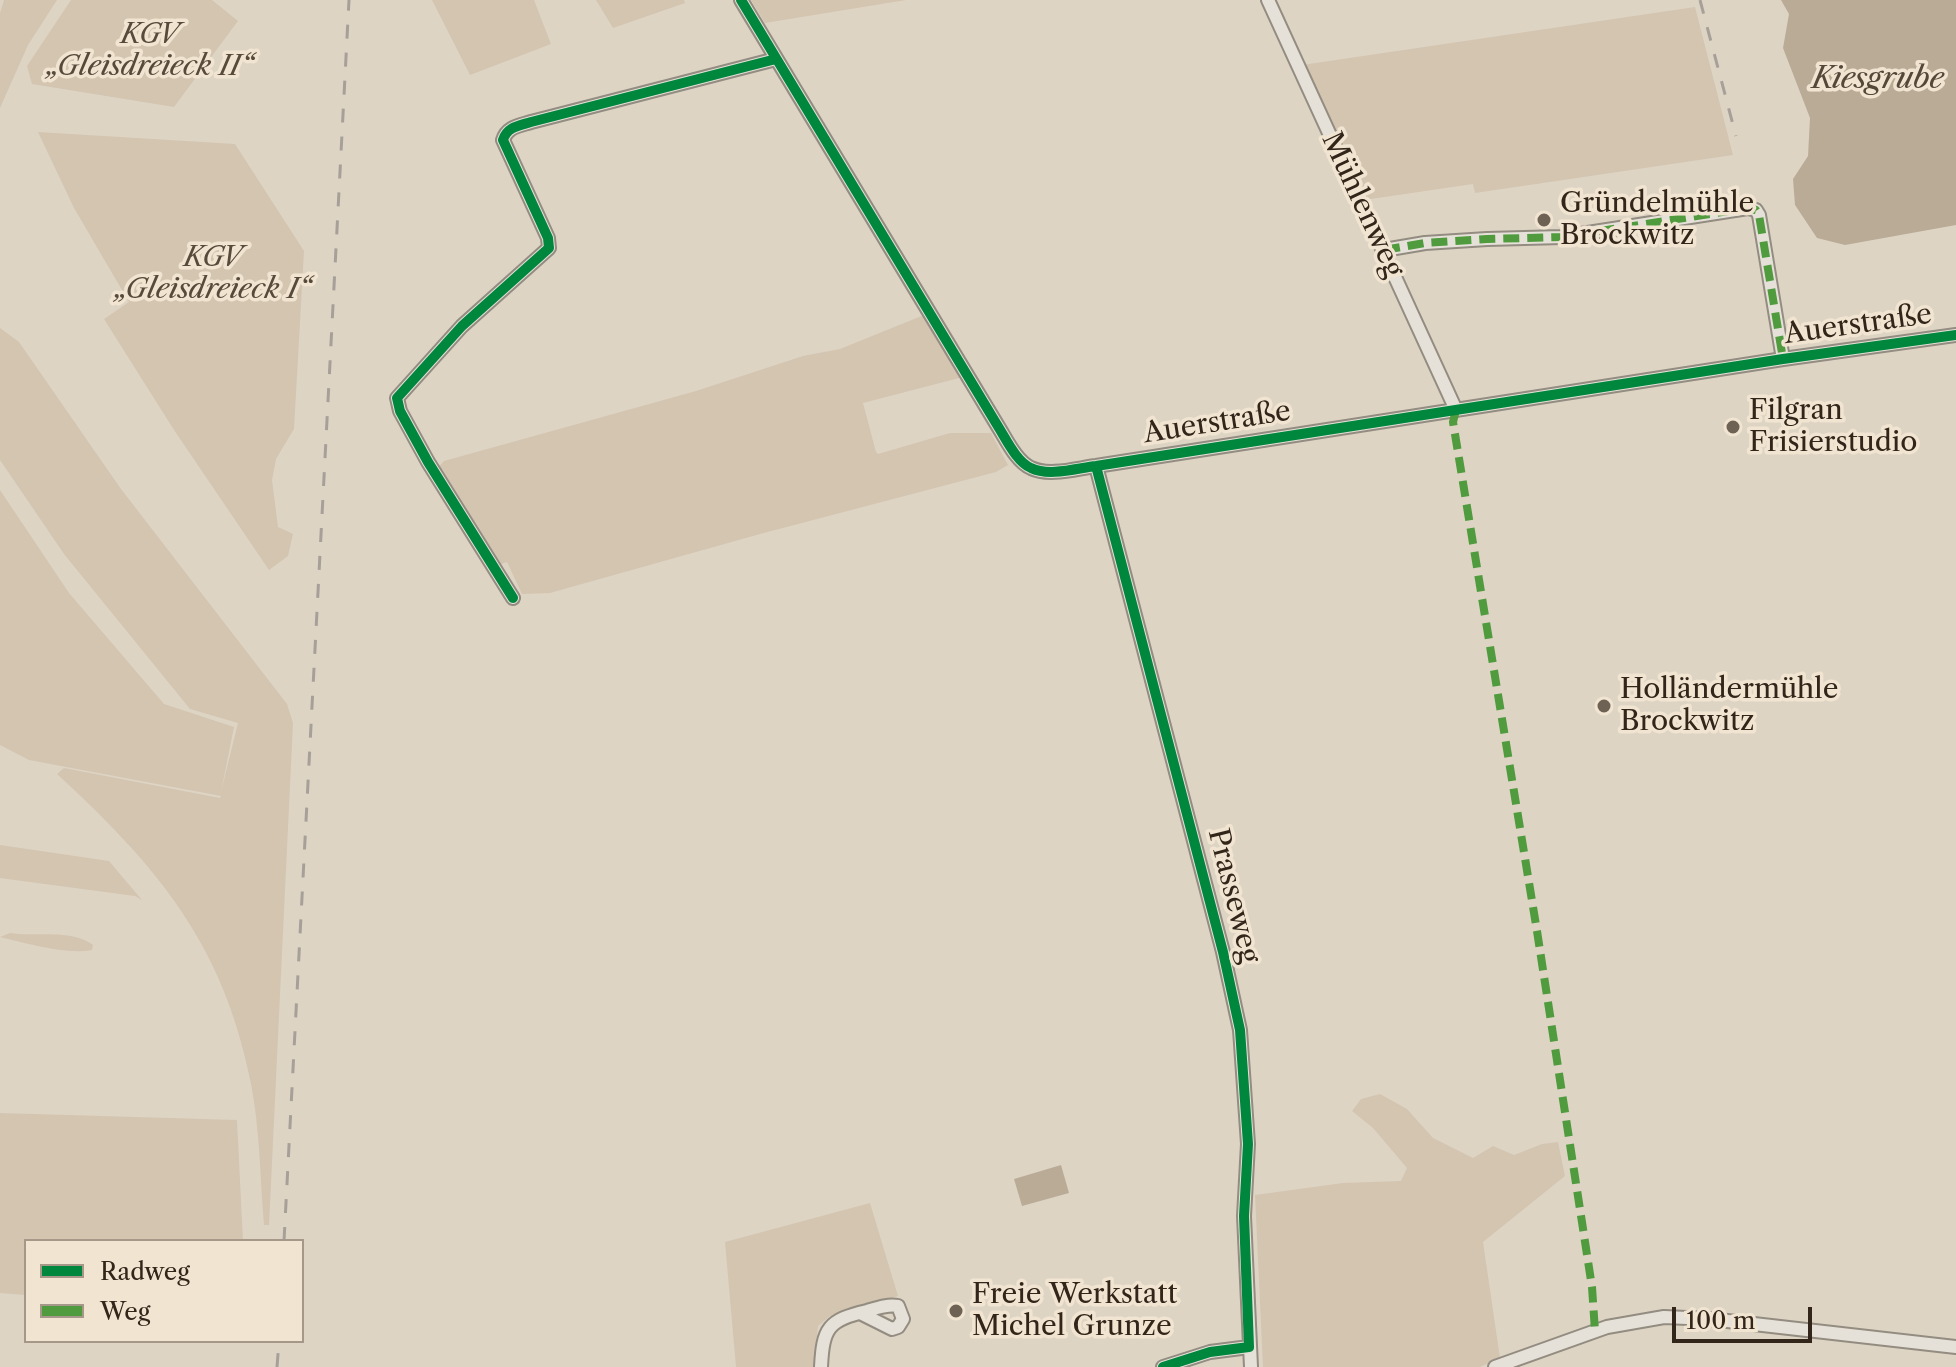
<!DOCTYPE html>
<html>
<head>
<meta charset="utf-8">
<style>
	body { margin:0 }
	#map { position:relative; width:1956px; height:1367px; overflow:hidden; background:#ded4c4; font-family:"Libre Caslon Text",serif }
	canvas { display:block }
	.legend { position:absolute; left:24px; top:1239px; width:280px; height:104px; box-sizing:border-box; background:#f1e5d2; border:2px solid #a59888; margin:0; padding:10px 14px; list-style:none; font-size:24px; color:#322519 }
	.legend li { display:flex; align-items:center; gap:16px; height:40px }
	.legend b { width:40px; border:2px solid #a59888 }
	.scale { position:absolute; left:1672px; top:1307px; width:140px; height:36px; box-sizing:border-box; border:4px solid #322519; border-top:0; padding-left:10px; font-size:24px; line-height:28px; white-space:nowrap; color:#322519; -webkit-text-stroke:6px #f1e5d2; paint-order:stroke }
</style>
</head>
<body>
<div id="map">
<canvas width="1956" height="1367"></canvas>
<ul class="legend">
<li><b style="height:10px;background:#00873e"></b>Radweg</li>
<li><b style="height:10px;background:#509b3e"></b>Weg</li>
</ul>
<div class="scale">100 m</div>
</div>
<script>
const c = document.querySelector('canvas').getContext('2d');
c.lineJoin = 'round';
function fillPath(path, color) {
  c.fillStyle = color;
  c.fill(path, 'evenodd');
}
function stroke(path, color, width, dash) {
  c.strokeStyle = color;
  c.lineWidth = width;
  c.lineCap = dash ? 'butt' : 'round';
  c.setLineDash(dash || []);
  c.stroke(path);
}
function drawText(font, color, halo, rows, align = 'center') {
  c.font = font + ' "Libre Caslon Text",serif';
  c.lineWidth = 7;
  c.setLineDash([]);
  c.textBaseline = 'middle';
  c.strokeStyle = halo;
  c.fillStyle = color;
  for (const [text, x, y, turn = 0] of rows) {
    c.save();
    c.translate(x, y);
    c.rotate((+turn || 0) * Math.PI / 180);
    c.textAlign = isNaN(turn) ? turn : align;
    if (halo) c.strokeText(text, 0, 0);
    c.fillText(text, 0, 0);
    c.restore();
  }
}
const green = new Path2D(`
	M4,0h53l-29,45 -28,63v-95z
	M71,0h141l26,21 -64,86 -142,-23 -5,-18z
	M432,0h102l17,44 -81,31z
	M596,0h88l1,3 -72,25z
	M751,0h155l-141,23z
	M1695,7l38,148 -258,38 -2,-9 -109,16 -26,-62 -36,-73z
	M38,132l197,12 69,107 -10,178 -18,30 -4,21 6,47 15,7 -5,22 -19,14 -95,-140 -70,-111 25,-17 -55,-94z
	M924,315l39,62 -100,26 13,49 2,2 72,-21h41l17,32 -12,7 -236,62 -210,59 -28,1 -15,-32 -14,5 -60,-94 11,-12 252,-70 107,-35 37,-7z
	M0,328l19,14 102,147 166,215 6,19 -24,502h-5c-4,-47 -4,-95 -13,-141 -27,-139 -93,-217 -194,-310l7,-6 156,30 1,-2 -192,-36 -29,-15v-255l69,103 95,111 70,23 -13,65 17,-69 -48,-14 -126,-155 -64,-94z
	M0,845l109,16 33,39 -7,-4 -135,-18z
	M10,933c26,4 62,-4 83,12l-1,5c-25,5 -67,-7 -92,-13z
	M1380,1094l27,15 26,29 40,20 20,-12 21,9 28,-11 16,-2 7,34 -82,66 17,116 -20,9h-217l-8,-172 88,-12 58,-2 6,-13 -34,-40 -21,-17 9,-12z
	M0,1113l237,7 6,121h-217v54l-26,-2z
	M870,1203l28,93 -68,20 -12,10 -4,41h-78l-11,-125z`);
const water = new Path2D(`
	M1781,0h175v225l-111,20 -28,-7 -22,-33 -2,-26 15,-23 2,-38 -27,-70 6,-34z
	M1061,1165l8,28 -47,13 -8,-27z`);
const minor = new Path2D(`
	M741,0l258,428c8,13 18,34 32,40 18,9 47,0 65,-2l687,-107 173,-24
	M1268,0l188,410
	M1384,250l41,-7 62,-4 75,-2 186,-29 8,2 3,5 24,144
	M1096,466l127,486 17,78 8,114 -4,72 7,151
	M513,598l-85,-136 -28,-51 -3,-13 65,-72 87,-78 -1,-10 -45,-98c4,-13 15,-14 28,-18l245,-63
	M821,1367c2,-39 7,-47 46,-56 10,-3 21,-7 31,-5l5,13 -5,8 -6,2 -32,-16
	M1163,1367l47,-15 39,-5
	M1495,1367l112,-40 57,-10 46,2 246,28`);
const rail = new Path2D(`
	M1700,0l36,136
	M284,1241l65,-1241
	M277,1367l2,-26`);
const quiet = new Path2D(`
	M1384,250l41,-7 62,-4 75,-2 186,-29 8,2 3,5 24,144
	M1456,410l-3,12 84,509 55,356 3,44`);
const cycleway = new Path2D(`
	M741,0l258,428c8,13 18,34 32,40 18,9 47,0 65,-2l687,-107 173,-24
	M1096,466l127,486 17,78 8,114 -4,72 5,131 -39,5 -47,15
	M513,598l-85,-136 -28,-51 -3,-13 65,-72 87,-78 -1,-10 -45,-98c4,-13 15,-14 28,-18l245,-63`);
const markers = [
	[1544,220,8,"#6e6255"],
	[1733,427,8,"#6e6255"],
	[1604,706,8,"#6e6255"],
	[956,1311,8,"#6e6255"]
];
const parkNames = [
	["KGV",150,35],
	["„Gleisdreieck II“",150,67],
	["KGV",213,258],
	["„Gleisdreieck I“",213,290]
];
const poiNames = [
	["Gründelmühle",1560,204],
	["Brockwitz",1560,236],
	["Filgran",1749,411],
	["Frisierstudio",1749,443],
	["Holländermühle",1620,690],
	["Brockwitz",1620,722],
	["Freie Werkstatt",972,1295],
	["Michel Grunze",972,1327]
];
const streetNames = [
	["Mühlenweg",1362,205,65],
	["Auerstraße",1858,325,-8],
	["Auerstraße",1217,423,-9],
	["Prasseweg",1233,896,76]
];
const waterNames = [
	["Kiesgrube",1878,79]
];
fillPath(green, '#d3c5b0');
fillPath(water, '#baab96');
stroke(minor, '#938c81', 16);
stroke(minor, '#e6e1d8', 12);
stroke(rail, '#a6a099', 3, [14, 14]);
stroke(quiet, '#509b3e', 8, [16, 8]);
stroke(cycleway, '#00873e', 10);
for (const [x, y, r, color] of markers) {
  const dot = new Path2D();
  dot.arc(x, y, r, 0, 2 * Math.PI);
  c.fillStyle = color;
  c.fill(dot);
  stroke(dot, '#f1e5d2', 3);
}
drawText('italic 28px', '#584a3a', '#f1e5d2', parkNames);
drawText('28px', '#322519', '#f1e5d2', poiNames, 'left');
drawText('28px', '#322519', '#f1e5d2', streetNames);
drawText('italic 30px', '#564839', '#f1e5d2', waterNames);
</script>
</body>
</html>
